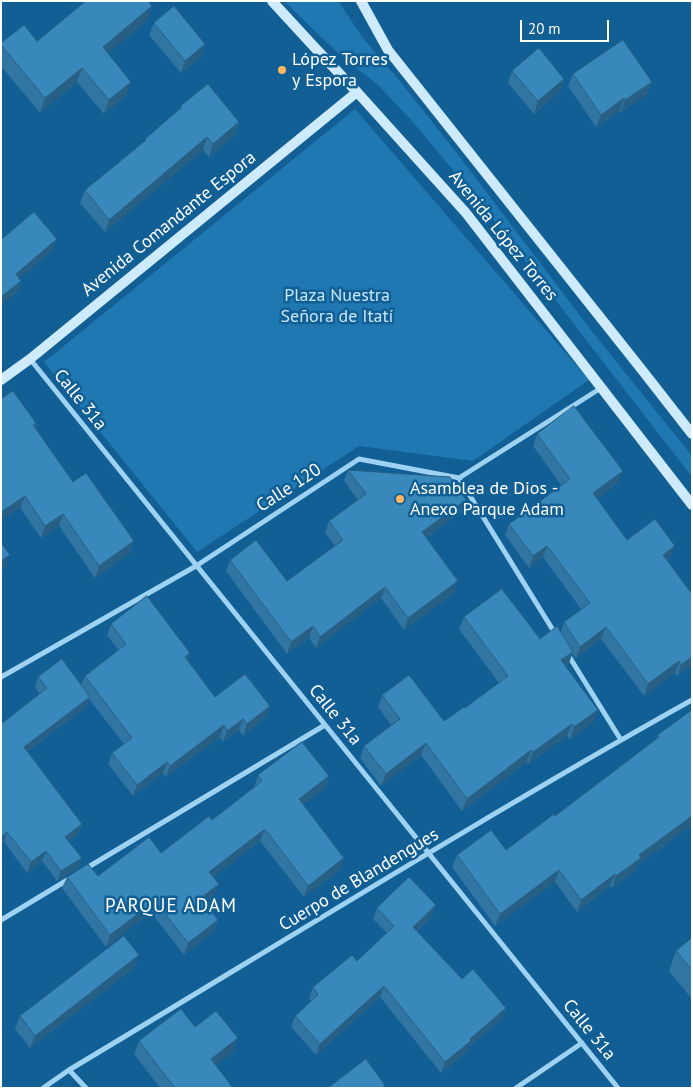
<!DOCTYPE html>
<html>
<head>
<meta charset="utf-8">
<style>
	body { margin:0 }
	#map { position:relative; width:693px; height:1089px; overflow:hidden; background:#115f94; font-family:"PT Sans",sans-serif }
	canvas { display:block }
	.frame { position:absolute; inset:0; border:2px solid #fff; pointer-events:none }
	.scale { position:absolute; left:520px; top:20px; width:89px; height:22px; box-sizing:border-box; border:2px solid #fff; border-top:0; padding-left:6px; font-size:15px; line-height:18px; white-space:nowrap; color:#fff; -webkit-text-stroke:4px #115f94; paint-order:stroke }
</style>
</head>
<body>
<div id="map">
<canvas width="693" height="1089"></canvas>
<div class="frame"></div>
<div class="scale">20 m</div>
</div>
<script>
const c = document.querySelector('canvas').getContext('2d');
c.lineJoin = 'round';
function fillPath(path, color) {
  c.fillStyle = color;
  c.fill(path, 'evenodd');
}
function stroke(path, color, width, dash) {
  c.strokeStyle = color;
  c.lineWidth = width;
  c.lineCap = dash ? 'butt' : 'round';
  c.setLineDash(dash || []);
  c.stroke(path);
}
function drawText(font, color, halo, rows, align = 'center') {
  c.font = font + ' "PT Sans",sans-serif';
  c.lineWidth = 5;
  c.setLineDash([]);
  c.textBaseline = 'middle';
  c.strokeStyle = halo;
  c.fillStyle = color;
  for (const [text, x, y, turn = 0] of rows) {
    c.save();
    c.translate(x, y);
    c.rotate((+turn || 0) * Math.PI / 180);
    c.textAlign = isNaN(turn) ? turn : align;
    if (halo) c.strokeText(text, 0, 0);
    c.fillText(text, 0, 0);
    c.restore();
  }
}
const green = new Path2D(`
	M284,1h54l25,37 37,43 56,71 135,178 101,126v21l-210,-272 -70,-84 -33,-35 -41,-33z
	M355,109l234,271 -116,81 -114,-15 -162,106 -153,-190z`);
const street = new Path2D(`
	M30,359l588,729
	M459,478l97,157
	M567,653l54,87
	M1,677l195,-111 163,-107 100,19 142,-90
	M85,869l240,-144
	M1,920l68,-41
	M69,1070l17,18
	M43,1088l26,-18c207,-124 412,-252 623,-370
	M516,1088l66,-45`);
const secondary = new Path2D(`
	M272,1l45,49 40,42 109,121 226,292
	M361,1l27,49 254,320 50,64
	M1,380l29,-21 327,-267`);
const wall = new Path2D(`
	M147,21l-39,32 18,43 -22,18 -27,-32 -37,31 -39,-47v-23l36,-2z
	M154,23l51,21 -4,13 -20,16 -32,-38z
	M512,71l52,8 -4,13 -26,22 -26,-31z
	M573,74l79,8 -5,12 -26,18 -1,-1 -24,16 -28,-41z
	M181,106l58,16 -4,13 -26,22 -6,-7 -98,82 -25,-29 5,-13 60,-49v-2l35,-30z
	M1,399l35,24 -1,4 38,55 57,71 -35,25 -36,-52 -18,12 -21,-30z
	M537,434l81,49 -21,16 30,41 43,18 -3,3 25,33v71l-15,11 -2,-3 -31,23 -43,-57 -25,19 -4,-5 -3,10 -3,3 28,56 -24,17 -3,-3 -39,28 -1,-2 -65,49 -41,-56 -40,31 -21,-28 4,-12 27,-21 -13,-18 4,-12 62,26 21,-13 34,-25 -40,-54 5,-12 76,22 21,-7 3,-10 17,-13 -38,-52 -14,11 -24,-33 4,-11 52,-39 -28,-39z
	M348,470l114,41 -36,27 28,55 -50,37 -23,-32 -65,50 -7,-10 -22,16 -61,-83 4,-11 57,21 48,-35 -10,-13 4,-12 29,-21 -14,-19z
	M111,624l79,29 -3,7 28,37 55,9 -4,11 -23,19 -4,-6 -16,12 -3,-5 -54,40 -3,-4 -30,23 -25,-32 4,-11 12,-9 -35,-45 -3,8 -59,45 55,72 -4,10 -9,7 9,27 -21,13 -15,-20 -15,12 -23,-31 -3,2v-120l39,-30 -5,-7 3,-10 43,8 4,-9 33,-26 -11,-15z
	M692,710v115l-53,39 -3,6 -24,18 -2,-2 -33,26 -22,-30 -60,44 -43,-59 5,-12 49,-5 49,-34 101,-77 2,-4z
	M258,775l71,1 -4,12 -22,16 37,66 -36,27 -44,-56 -47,36 6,7 -5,12 -9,7 13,17 -4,11 -30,24 -33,-43 -45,35 -44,-59 5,-11 31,-1 63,-23 51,-33 42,-32v-1z
	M436,905l-4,11 -15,15 45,48 44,29 -4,11 -34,29 -1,4 -26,21 -61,-76 -64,58 -25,-28 4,-11 16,-14 -2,-4 4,-11 44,-26 30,-28 -14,-14 4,-11z
	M692,938v61l-23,-28 7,-20z
	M135,967l-105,81 -15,-19 5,-13z
	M195,1027l38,25 -18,13 18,23h-73l-26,-34 5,-13z`);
const shadedWall = new Path2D(`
	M152,6l-5,15 -49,41 5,-15z
	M205,44l-4,13 -20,16 4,-12z
	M82,68l-5,14 -37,31 5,-15z
	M564,79l-4,13 -26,22 4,-13z
	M131,82l-5,14 -22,18 5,-14z
	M652,82l-5,12 -26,18 4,-12z
	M624,98l-4,13 -24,16 5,-12z
	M239,122l-4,13 -26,22 4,-13z
	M207,137l-4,13 -98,82 4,-12z
	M57,239l-5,12 -41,35 5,-12z
	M21,281l-4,12 -16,12v-8z
	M623,471l-5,12 -29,22 4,-12z
	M25,496l-5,12 -19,13v-9z
	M466,500l-4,11 -44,33 4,-12z
	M63,514l-4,12 -18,12 4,-12z
	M134,541l-4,12 -35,25 4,-12z
	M547,546l-4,11 -14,11 4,-12z
	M675,546l-5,12 -11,9 4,-12z
	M10,555l-5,12 -4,3v-9z
	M458,581l-4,12 -50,37 4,-12z
	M385,587l-4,11 -65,50 4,-11z
	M313,626l-4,12 -22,16 4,-12z
	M606,627l-5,12 -25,19 4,-11z
	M573,652l-4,11 -12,9 4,-12z
	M190,653l-4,11 -1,-7z
	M692,657v8l-15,11 4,-11z
	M679,661l-4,12 -31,23 4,-12z
	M90,697l-4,10 -66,50 4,-10z
	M270,706l-4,11 -23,19 4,-12z
	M598,710l-4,12 -24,17 4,-12z
	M243,719l-4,11 -16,12 4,-11z
	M572,724l-5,12 -39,28 5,-12z
	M224,725l-4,12 -54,40 4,-11z
	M426,743l-5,12 -40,31 5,-12z
	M531,750l-4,12 -65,49 5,-12z
	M167,762l-4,11 -30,23 4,-11z
	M329,776l-4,12 -30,23 4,-12z
	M692,816v9l-53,39 -3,6 -24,18 4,-12 23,-21z
	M82,824l-4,10 -16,13 3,-10z
	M265,829l-5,12 -55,43 4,-12z
	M7,832l-3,10 -3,2v-7z
	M46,851l-4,10 -15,12 4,-11z
	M82,858l-4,10 -21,13 4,-10z
	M344,858l-4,12 -36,27 4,-11z
	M559,870l-4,12 -60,44 5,-12z
	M615,874l-5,12 -33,26 4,-12z
	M219,884l-5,12 -17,13 4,-11z
	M155,901l-4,11 -45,35 4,-12z
	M436,905l-4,11 -23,22 4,-11z
	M218,920l-4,11 -30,24 4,-12z
	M139,955l-4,12 -105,81 5,-12z
	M384,986l-4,11 -64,58 4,-11z
	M506,1008l-4,11 -34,29 -1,4 -26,21 4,-11 25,-23z
	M238,1038l-5,14 -27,20 5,-13z`);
const building = new Path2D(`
	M86,1h62l4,5 -49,41 28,35 -22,18 -27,-32 -37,30 -44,-53v-2l23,-18 13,16z
	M174,6l31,38 -20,17 -31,-38z
	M623,40l29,42 -27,18 -1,-2 -23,17 -28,-41z
	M539,48l25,31 -26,22 -26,-30z
	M208,84l31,38 -26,22 -6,-7 -98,83 -24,-30 61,-50 -1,-1 37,-32 -1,-1z
	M34,212l23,27 -41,35 5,7 -20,16v-57z
	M13,391l23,32 -3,2 40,57 13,-9 48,68 -35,25 -36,-52 -18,12 -20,-30 -24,16v-113z
	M574,406l49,65 -30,22 34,47 28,-21 20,27 -12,9 29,39v63l-11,8 -2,-4 -31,23 -42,-57 -26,20 -16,-25 26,-19 -43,-57 -14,10 -24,-32 61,-45 -33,-45z
	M348,470l102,7 16,23 -44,32 36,49 -50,37 -23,-31 -65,50 -7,-11 -22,16 -61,-82 26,-20 31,41 56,-41 -14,-19 37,-27z
	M1,543l9,12 -9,6z
	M502,589l38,50 17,-13 16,26 -12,8 37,50 -24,17 -2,-3 -39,28 -2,-2 -64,49 -41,-56 -40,31 -22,-28 36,-27 -18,-24 27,-20 35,46 20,-14 1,1 43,-32 -44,-59z
	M147,596l43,57 -5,4 30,40 30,-23 25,32 -23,18 -4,-5 -16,12 -3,-6 -54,41 -3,-4 -30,23 -25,-32 20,-15 -47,-62 41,-32 -15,-20z
	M62,659l28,38 -66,50 58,77 -17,13 17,21 -21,13 -15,-20 -15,11 -24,-30 -6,5v-113l46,-36 -9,-11z
	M692,710v106l-53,39 2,3 -25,18 -1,-2 -34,26 -22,-30 -59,44 -43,-59 34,-25 15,20 48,-36 1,2 104,-79 -1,-2z
	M302,742l27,34 -30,23 45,59 -36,28 -43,-57 -56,43 10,12 -18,14 17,22 -30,23 -33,-42 -45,34 -43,-58 21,-13 10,12 51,-39 12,16 48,-37 3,4 50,-39 -4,-6z
	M409,877l27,28 -23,22 49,52 11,-10 33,39 -36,31 1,2 -26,21 -61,-76 -64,58 -25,-28 23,-21 -5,-8 39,-32 5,6 37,-35 -17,-18z
	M124,936l15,19 -104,81 -15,-20z
	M692,938v32l-16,-19z
	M181,1009l14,18 21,-16 22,27 -27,21 22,29h-58l-36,-47z
	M366,1059l19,26 -3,3h-54z`);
const markers = [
	[282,70,5,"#ffb861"],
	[400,499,5,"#ffb861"]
];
const poiNames = [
	["López Torres",292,60],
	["y Espora",292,81],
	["Asamblea de Dios -",410,489],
	["Anexo Parque Adam",410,510]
];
const streetNames = [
	["Avenida Comandante Espora",169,224,-39],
	["Avenida López Torres",503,236,51],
	["Calle 31a",80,400,51],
	["Calle 120",289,488,-33],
	["Calle 31a",335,715,51],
	["Cuerpo de Blandengues",359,880,-31],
	["Calle 31a",589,1030,51]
];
const parkNames = [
	["Plaza Nuestra",337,296],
	["Señora de Itatí",337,317]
];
const neighbourhoodNames = [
	["PARQUE ADAM",171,907]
];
fillPath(green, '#1f78b1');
stroke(street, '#9ed2f3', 5);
stroke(secondary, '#ceeafd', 10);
fillPath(wall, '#3175a2');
fillPath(shadedWall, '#285f84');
fillPath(building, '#3988bc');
stroke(building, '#285f84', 1);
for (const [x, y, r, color] of markers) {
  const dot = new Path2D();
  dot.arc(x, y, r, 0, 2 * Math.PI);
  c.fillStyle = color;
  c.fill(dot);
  stroke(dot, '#115f94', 2);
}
drawText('18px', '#fff', '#115f94', poiNames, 'left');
drawText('18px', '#fff', '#115f94', streetNames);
drawText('18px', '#c6e8fd', '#115f94', parkNames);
c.letterSpacing = '1px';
drawText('19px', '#fff', '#115f94', neighbourhoodNames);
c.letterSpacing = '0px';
</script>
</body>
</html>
